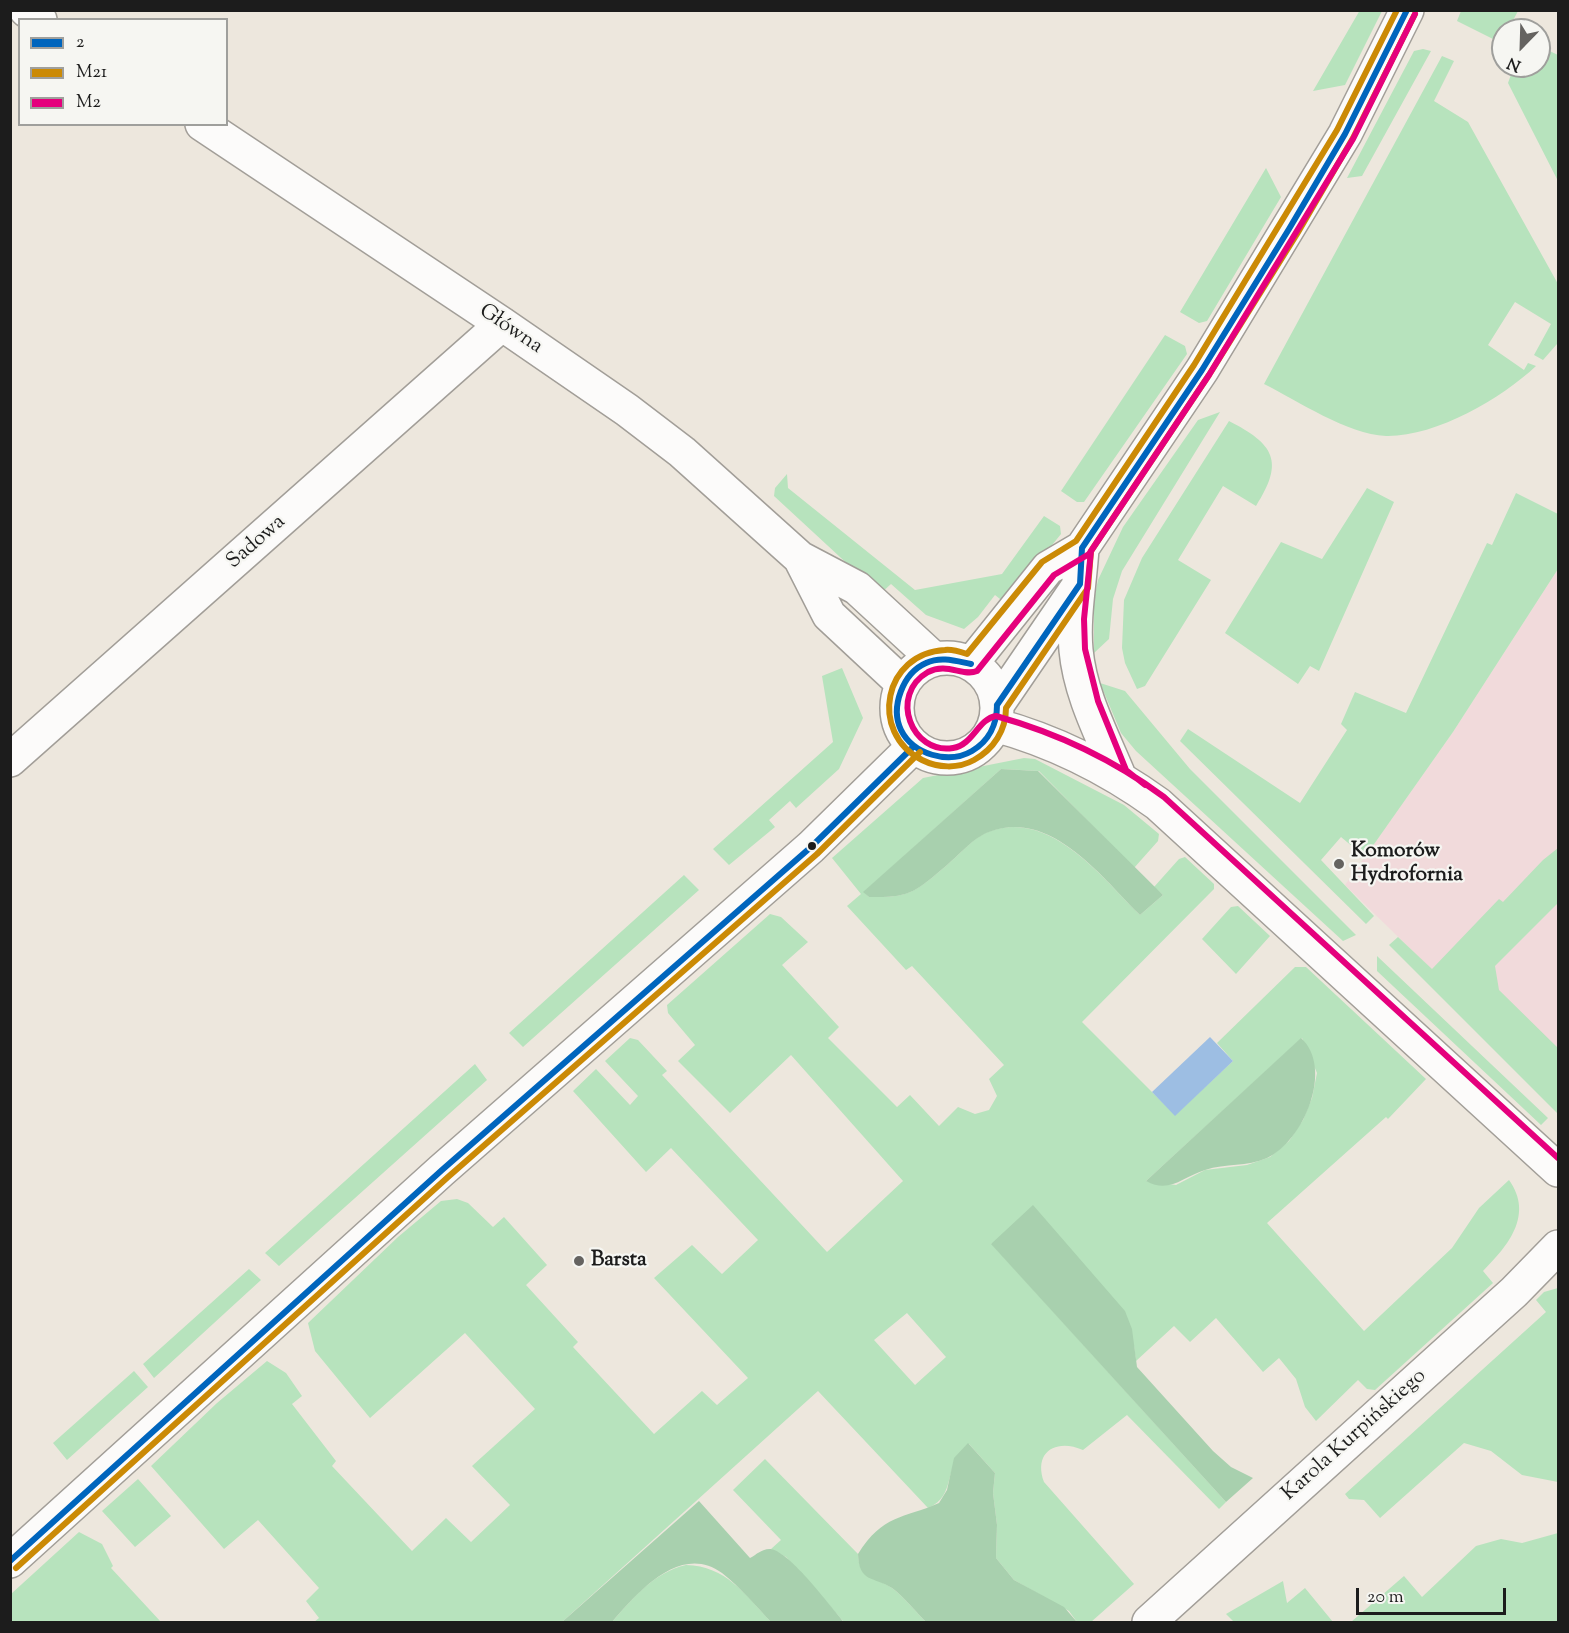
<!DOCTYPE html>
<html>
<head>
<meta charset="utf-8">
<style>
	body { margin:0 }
	#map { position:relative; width:1569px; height:1633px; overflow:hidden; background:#ede7dd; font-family:"Sorts Mill Goudy",serif }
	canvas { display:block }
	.frame { position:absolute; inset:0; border:12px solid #1c1c1c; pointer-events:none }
	.legend { position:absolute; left:18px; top:18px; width:210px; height:108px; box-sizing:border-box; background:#f6f6f2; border:2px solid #9f9f9c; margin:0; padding:8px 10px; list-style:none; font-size:18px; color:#1c1c1c }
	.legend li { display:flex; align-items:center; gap:12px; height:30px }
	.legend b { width:30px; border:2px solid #9f9f9c }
	.north { position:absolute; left:1491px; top:18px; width:60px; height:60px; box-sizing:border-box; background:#f6f6f2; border:2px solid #9f9f9c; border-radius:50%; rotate:203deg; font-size:16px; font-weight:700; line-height:24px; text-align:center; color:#1c1c1c }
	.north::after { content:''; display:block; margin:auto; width:21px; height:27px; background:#656360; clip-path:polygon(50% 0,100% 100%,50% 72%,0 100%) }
	.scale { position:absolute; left:1356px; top:1588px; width:150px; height:27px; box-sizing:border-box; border:3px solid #1c1c1c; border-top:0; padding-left:8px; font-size:18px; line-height:21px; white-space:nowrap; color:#1c1c1c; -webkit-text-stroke:4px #f6f6f2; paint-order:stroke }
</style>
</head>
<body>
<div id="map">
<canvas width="1569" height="1633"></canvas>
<div class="frame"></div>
<ul class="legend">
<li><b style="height:8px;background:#0065bd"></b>2</li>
<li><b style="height:8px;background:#cb8a06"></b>M21</li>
<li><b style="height:8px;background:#e5007d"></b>M2</li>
</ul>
<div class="north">N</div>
<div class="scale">20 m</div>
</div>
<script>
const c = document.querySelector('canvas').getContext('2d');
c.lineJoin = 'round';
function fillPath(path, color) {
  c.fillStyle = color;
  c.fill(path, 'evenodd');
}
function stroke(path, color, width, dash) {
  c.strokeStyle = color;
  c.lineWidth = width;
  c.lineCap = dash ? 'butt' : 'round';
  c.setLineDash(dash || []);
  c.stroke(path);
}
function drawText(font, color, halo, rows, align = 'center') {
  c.font = font + ' "Sorts Mill Goudy",serif';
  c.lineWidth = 4.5;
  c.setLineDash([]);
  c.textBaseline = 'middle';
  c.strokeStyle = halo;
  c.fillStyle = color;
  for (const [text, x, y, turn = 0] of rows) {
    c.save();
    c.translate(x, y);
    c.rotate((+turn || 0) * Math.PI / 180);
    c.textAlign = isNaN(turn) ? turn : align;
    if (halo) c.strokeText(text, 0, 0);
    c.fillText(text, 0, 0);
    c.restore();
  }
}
const built = new Path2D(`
	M1558,569v524l-213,-208 108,-153z`);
const green = new Path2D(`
	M1360,10l22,1 -37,74 -32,6z
	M1461,11v-1l57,1 -10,19h-5v14l-46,-23z
	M1539,46l19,9v126l-50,-98 6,-17h25z
	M1423,49l8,2 -69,125 -15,2 67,-127z
	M1442,56l12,5 -20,40 34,21 90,162 -1,60 -14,16 -9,-5 17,-31 -36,-22 -27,43 36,25 4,-7 8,3c-35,33 -101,71 -150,70 -39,-2 -88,-35 -122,-52z
	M1266,168l15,29 -74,124 -8,2 -19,-11z
	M1165,335l20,11 2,8 -103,148h-7l-16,-11z
	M1220,412l-98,159 -9,28 -4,40 -15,14v-54l4,-19 25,-53 75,-107z
	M1229,421c45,23 56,40 27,85l-33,-20 -45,74 33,20 -66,106 -8,3 -12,-26 -3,-15 2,-48 18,-42z
	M787,474l1,14 127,102 87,-16 42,-58 16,10 1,8 -56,69 -10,-8 -17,22 -14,12 -38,-14 -35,-31 -11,10 -106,-98 1,-8z
	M1367,488l27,14 -75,169 -9,-5 -12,18 -73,-51 56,-91 41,17z
	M1516,493l42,21v55l-105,163 -88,125 -24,-20 -20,23 53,56 -8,8 -186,-183 8,-12 112,74 47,-73 -6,-6 14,-32 51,21 81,-170 5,2z
	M842,668l21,50 -24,51 -43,39 -6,-7 -21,19 6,7 -46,38 -16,-16 120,-107 -11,-66z
	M1100,683l25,8 65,78 166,166 -13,6 -207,-190 -15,-18z
	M1024,758l11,1 89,46 35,29 -1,7 -24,27 -95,-97 -38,-2 -137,123 5,5c40,1 46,-5 77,-31 12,-10 28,-29 42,-34 62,-24 114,46 152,83l23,-20 -9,-8 25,-28 6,-2 29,27v5l-132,133 93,93 58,-54 -16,-18 78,-76h11l120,112 -38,40 -2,-2 -119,106 97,108 88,-83 27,-40 30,-28c25,35 -1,66 -26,91l10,12 -118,107 -8,-1 -9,-9 -42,41 -11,-14 -9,-28 -17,-21 -16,14 -47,-54 -26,24 -16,-16 -38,35 -2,-15 -143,-103 235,259 -7,7 -92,-94 -44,35c-27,-12 -50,2 -39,32l90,102 -43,38h-14l-8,-11 -55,-31 -18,-22 1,-33 -4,-32 2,-20 -26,-29c-28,23 -11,51 -41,64l-110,-117 -256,231h-248l5,-4 -13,-17 13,-13 -61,-68 -34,29 -73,-83 66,-63 50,-42 19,12 16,23 -10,8 44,57 -4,5 80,85 34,-33 25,24 39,-37 -38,-39 63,-57 -70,-76 -95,85 -55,-67 -7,-28 90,-86 43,-36 16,-2 11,4 25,24 11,-10 43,48 -21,20 52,57 -5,5 81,87 48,-43 15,14 31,-27 -94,-100 38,-33 30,29 36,-34 -87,-92 -25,24 -73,-81 23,-22 34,36 8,-9 -33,-35 25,-23 8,2 29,31 -5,4 165,177 76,-71 -112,-126 -61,58 -52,-52 17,-16 -27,-32 -1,-8 103,-91 11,3 27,25 -26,23 57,62 -11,11 69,69 13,-12 29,31 19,-19 17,7 14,-4 8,-14 -8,-17 15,-14 -92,-99 -6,4 -59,-64 14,-12 -29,-36 91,-80zM1302,1038l15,35 -5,25 -9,22 -14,21 -19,16 -23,8 -42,5 -29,15 -30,-4zM907,1313l39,44 -31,28 -41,-45z
	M1558,848v55l-63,63 4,24 59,58v66l-169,-169 9,-8 34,32 67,-70 4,3 40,-42z
	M684,875l15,15 -176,157 -14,-14z
	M1238,906l32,30 -34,38 -34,-35 29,-32z
	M1377,956l171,162 -7,7 -164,-154z
	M475,1064l12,16 -208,186 -14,-13z
	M249,1269l12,11 -107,98 -11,-14z
	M1558,1288v194l-36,-7 -31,-24 -27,-8 -84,75 -16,-18 -15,-1 -4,-5 201,-182 -10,-12 8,-8z
	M134,1371l14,16 -81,73 -14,-17z
	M765,1459l93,95c1,26 17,22 34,34 12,9 23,23 34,34h-82l-58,-65 -15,-8 10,-9 -48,-50z
	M138,1479l33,37 -36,31 -33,-36z
	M79,1532l23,12 11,22 -2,2 50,54h-150v-28z
	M1558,1533v89h-207l53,-46 18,21 54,-51 25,-7 21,4z
	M686,1565c40,1 59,29 85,57h-159c20,-23 42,-50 74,-57z
	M1283,1581l4,22 18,-15 28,34h-99l-8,-8z`);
const forest = new Path2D(`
	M1001,769l37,2 125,124 -23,20c-38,-37 -89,-107 -151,-83 -15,5 -31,24 -43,34 -31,26 -36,32 -77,31l-6,-5z
	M1301,1038c33,30 3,103 -34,120 -20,9 -41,5 -62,12 -23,7 -35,24 -59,11z
	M1033,1205l92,106 7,18 5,38 76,84 18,16 22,11 -27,24 -235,-258z
	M968,1443l27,30 -2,20 4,32 -1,33 18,22 50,27 13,15h-151c-11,-11 -22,-25 -34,-34 -19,-12 -33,-5 -34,-34 25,-40 45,-35 81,-51l8,-13 7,-32z
	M699,1501l51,57c7,-4 13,-10 21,-9 20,4 59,57 73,73h-73c-15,-16 -31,-35 -49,-49 -42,-31 -86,21 -110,49h-50z`);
const water = new Path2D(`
	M1210,1037l23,24 -58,55 -23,-24z`);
const street = new Path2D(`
	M26,10l14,10
	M202,124l300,200 125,86 55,42 118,106 57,30 77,71
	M1082,548c-2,34 -9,68 -6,102 4,44 26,85 43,126
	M800,558l29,57 74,69
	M897 708a50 50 0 1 1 100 0a50 50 0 1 1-100 0Z
	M971,664l77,-96 34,-20 120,-178 143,-236 62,-124
	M997,705l80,-117
	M995,725c59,16 113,43 163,79l400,366
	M10,760l492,-436
	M10,1561l432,-391 369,-323 103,-101
	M1149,1622l365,-330 44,-45`);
const bus1 = new Path2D(`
	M971,664c-15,-3 -30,-8 -45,-1 -23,10 -36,44 -25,67 12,24 47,35 71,21 17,-10 25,-27 25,-46
	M997,705l83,-121 2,-36 120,-178 87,-141 56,-95 62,-124
	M10,1561l432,-391 369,-323 103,-101`);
const bus2 = new Path2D(`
	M1397,10l-60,120 -143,235 -118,176 -34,21 -75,92c-6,-2 -15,-5 -22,-4 -61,3 -77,82 -23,110 16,8 36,9 52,0 20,-11 32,-30 32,-52l82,-120 3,-37 118,-176 88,-141 56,-96 62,-124
	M16,1568l432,-391 369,-323 103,-102`);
const bus3 = new Path2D(`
	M1415,14l-62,125 -144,236 -120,179 -35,21 -77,96c-14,6 -30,-9 -49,1 -40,23 -16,83 25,76 20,-3 25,-29 43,-32 61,17 118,44 168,81l394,361
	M1109,524l-18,27 -7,68 1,30 13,52 28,69 19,15`);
const markers = [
	[812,846,5,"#1c1c1c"],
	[1339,864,6,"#656360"],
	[579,1261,6,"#656360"]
];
const streetNames = [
	["Główna",510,330,34],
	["Sadowa",257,543,-41],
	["Karola Kurpińskiego",1355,1436,-42]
];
const poiNames = [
	["Komorów",1351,852],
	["Hydrofornia",1351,876],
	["Barsta",591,1261]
];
fillPath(built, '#f1dadb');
fillPath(green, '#b7e3bd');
fillPath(forest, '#a8d0ae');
fillPath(water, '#9dbee3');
stroke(street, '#a29e98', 36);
stroke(street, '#fcfbfa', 33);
stroke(bus1, '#0065bd', 6);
stroke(bus2, '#cb8a06', 6);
stroke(bus3, '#e5007d', 6);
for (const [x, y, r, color] of markers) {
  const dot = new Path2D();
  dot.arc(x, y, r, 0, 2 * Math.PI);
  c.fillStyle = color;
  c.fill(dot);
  stroke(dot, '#f6f6f2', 2);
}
drawText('21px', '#1c1c1c', '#f6f6f2', streetNames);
drawText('bold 21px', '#1c1c1c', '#f6f6f2', poiNames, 'left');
</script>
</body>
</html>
